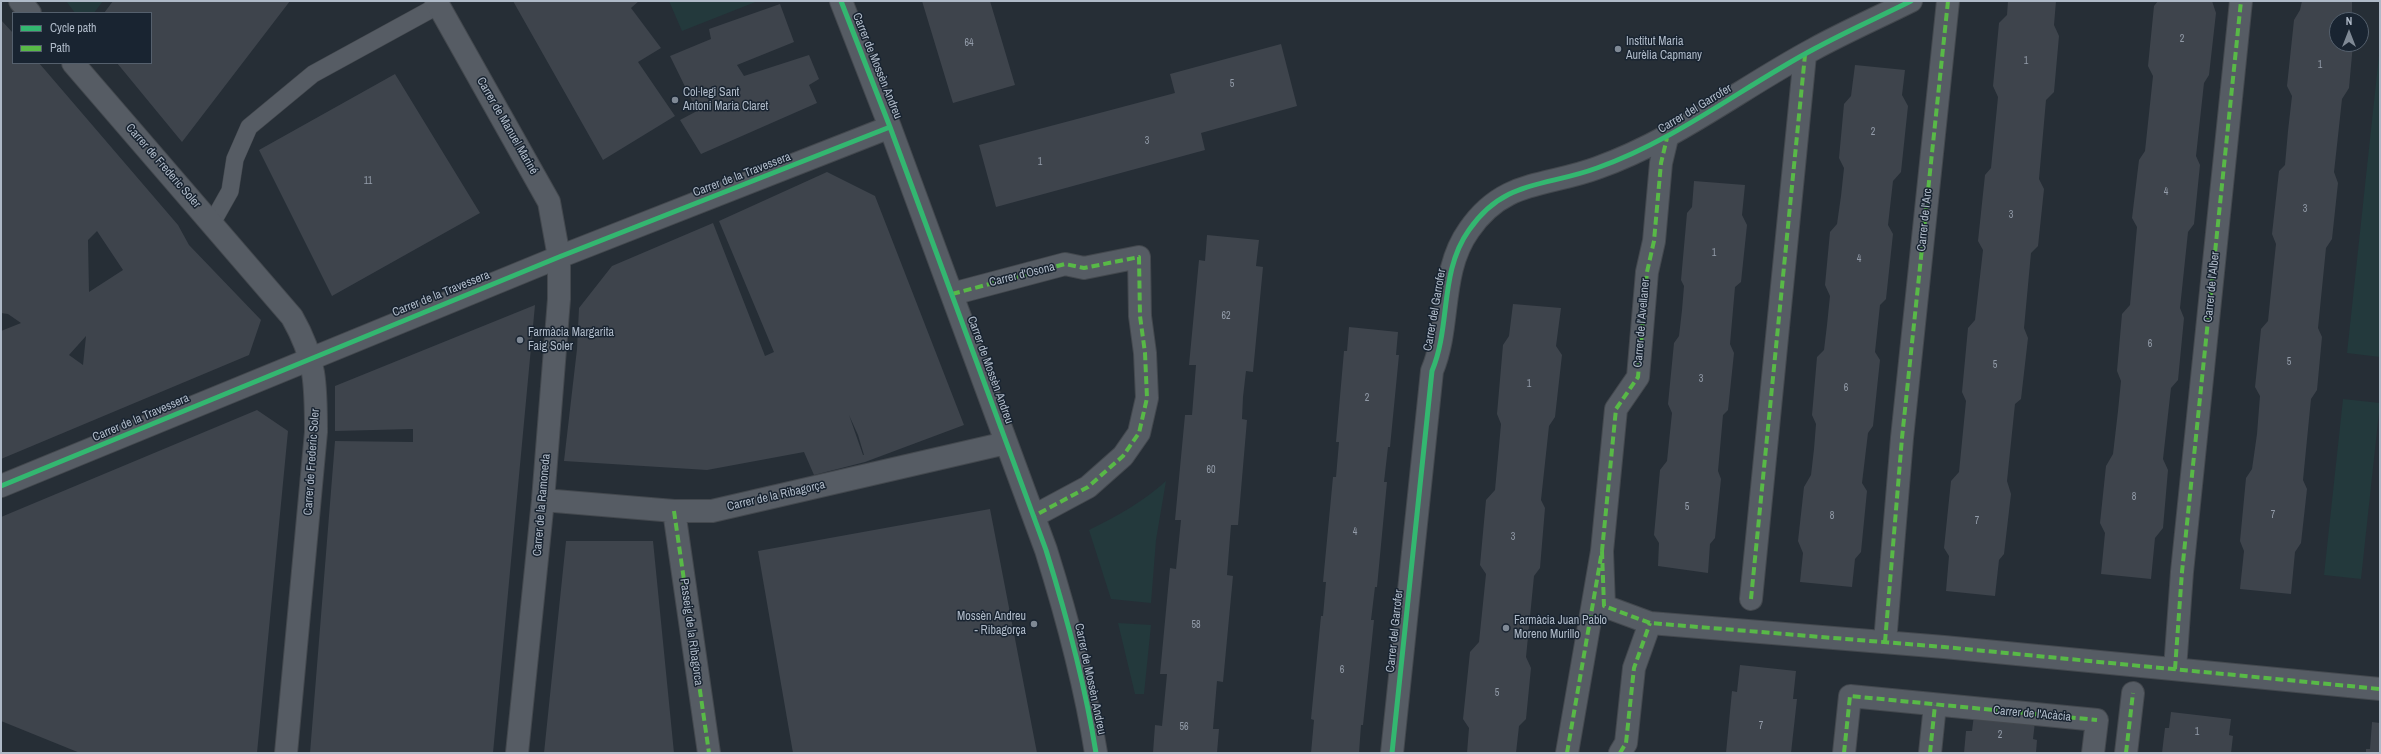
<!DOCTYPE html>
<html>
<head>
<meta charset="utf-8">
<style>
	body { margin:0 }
	#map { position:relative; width:2381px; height:754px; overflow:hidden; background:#262e36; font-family:"Archivo Narrow",sans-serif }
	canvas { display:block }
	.frame { position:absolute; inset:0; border:2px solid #afbac8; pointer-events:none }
	.legend { position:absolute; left:12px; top:12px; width:140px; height:52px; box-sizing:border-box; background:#192431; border:1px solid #55606d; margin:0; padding:5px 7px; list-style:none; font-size:12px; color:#afbac8 }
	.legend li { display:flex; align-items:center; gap:8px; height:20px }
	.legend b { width:20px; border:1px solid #55606d }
	.north { position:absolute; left:2329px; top:12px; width:40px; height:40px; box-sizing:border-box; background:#192431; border:1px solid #55606d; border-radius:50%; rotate:0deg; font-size:11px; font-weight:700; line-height:16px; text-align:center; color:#afbac8 }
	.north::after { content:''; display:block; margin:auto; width:14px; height:18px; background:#7f8995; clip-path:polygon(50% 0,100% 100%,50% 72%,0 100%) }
</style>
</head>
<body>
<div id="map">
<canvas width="2381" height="754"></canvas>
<div class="frame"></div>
<ul class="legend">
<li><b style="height:5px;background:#33b770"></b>Cycle path</li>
<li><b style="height:5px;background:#58b947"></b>Path</li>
</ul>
<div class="north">N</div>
</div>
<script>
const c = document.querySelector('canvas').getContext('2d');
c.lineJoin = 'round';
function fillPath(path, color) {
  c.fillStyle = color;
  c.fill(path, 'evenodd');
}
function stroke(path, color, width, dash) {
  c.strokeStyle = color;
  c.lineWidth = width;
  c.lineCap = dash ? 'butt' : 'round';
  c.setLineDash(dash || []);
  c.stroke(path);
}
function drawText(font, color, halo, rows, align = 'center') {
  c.font = font + ' "Archivo Narrow",sans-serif';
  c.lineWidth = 3;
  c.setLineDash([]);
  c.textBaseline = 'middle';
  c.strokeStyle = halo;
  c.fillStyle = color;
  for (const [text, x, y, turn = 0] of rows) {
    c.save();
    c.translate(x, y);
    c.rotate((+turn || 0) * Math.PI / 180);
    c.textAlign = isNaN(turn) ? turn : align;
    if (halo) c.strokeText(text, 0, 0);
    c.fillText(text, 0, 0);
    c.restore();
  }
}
const green = new Path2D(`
	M66,1h37l-9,12h-19z
	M669,1h89l-76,30z
	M2380,46v311l-33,-4z
	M2343,399l37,4 -19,176 -37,-4z
	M1166,481l-10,59 -5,63 -40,-4 -22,-69c28,-14 54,-28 77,-49z
	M1118,623l33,2 -7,69h-9z`);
const building = new Path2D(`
	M113,1h177l-108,141 -65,-79h34v-50h-47z
	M513,1h126l-8,7 30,40 -23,14 37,54 -72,44z
	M922,1h68l25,84 -62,18z
	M2008,1h48l-2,24 5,11 -5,56 -8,8 -7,79 5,10 -6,57 -7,7 -7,75 4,10 -7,61 -6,5 -8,77 4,13 -7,60 -5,6 -4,36 -49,-5 3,-35 -5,-8 7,-67 8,-9 7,-71 -4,-9 6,-64 7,-8 8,-70 -5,-9 7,-66 6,-7 7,-71 -5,-11 6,-63 8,-8z
	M2158,1h54l4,12 -7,62 -5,8 -8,73 4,9 -6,59 -6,8 -8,76 4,10 -6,62 -7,8 -8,71 5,11 -5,58 -8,10 -4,41 -50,-5 4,-41 -5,-10 6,-57 7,-12 5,-43 3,-30 -4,-10 5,-57 8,-9 7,-78 -5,-9 7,-58 6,-9 8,-75 -5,-10 6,-60z
	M2302,1h50v19h-15v24h16l-4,44 -7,11 -4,37 -4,36 4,11 -6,56 -6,9 -8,80 4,9 -5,53 -6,9 -8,81 4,9 -6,54 -6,9 -4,42 -51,-5 4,-38 -4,-10 6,-63 6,-9 5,-35 3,-38 -5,-9 6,-58 7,-8 4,-39 4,-38 -4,-10 7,-63 6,-6 3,-34 4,-35 -5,-10 7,-66 6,-10z
	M780,4l14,38 -57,23 7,11 65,-21 10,24 -10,6 8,18 -116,51 -21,-34 17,-9 -27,-55 41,-17 -2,-10z
	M1,20l12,13v30h26l139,162 11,20 72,75 -12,35 -248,104v-128l20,-8 -13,-9 -7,-1zM97,231l26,39 -34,22 -1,-52zM86,336l-3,29 -14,-10z
	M1281,44l16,62 -96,27 4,17 -209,57 -17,-62 196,-52 -5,-19z
	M1855,65l50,5 -3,25 6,11 -7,66 -8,9 -5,44 5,9 -7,65 -6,6 -5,47 5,8 -7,66 -5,7 -6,50 5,8 -6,61 -6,7 -3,28 -52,-5 3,-29 -5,-12 6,-54 7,-12 3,-26 2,-25 -4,-9 5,-58 7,-7 3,-25 3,-29 -5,-11 5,-53 7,-8 4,-28 3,-28 -5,-10 5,-54 7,-8z
	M395,74l85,139 -148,83 -73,-146z
	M827,172l48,24 89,229 -99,37 -51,13 -10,-23 -97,18 -143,-9 13,-112 2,-41 33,-42 101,-43 52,133 9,-4 -55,-131zM849,415l9,20 6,20h-1z
	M1694,181l51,4 -3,30 5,10 -6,57 -6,5 -5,57 4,9 -6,57 -5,5 -5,56 3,8 -6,59 -5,6 -2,29 -50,-7 1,-23 -5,-8 6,-65 7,-9 5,-48 -4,-9 6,-61 5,-7 3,-26 2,-24 -3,-6 6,-67 5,-6z
	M1207,235l52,5 -3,26 7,1 -10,105 -7,-1 -3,26 -1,22 5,1 -9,105h-7l-4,50 6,1 -10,106 -6,-1 -4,48h6l-2,24h-64l2,-28 7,1 5,-52h-7l10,-106 6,1 5,-49h-6l10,-105h7l4,-50h-7l10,-105 6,1z
	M1513,304l48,4 -5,38 6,9 -7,62 -6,9 -8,74 4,8 -5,60 -6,8 -8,81 5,11 -5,51 -7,7 -3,27h-49l2,-25 -6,-9 7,-67 9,-10 7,-68 -6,-9 6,-65 9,-10 6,-66 -4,-10 6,-69 6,-9z
	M535,305l-42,448h-183l25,-312 78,1v-13l-78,2v-45z
	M1349,327l49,5 -2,23h3l-9,92h-2l-4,35h3l-10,105h-2l-4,33h3l-11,105h-2l-2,28h-48l3,-33 -3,-1 10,-103h2l3,-34h-3l10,-105h3l3,-35h-3l8,-91h3z
	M257,410l31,21 -31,322h-177l-79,-32v-204z
	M990,509l47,244h-244l-35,-202z
	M566,541h87l21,212h-130z
	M1740,665l56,6 -3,28h4l-6,54h-65l6,-62 5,1z
	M2171,712l60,7 -2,16 4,1 -2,17h-69l3,-25h4z
	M1974,715l61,7 -2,17 4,1 -1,13h-72l2,-22h6z
	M2372,722l8,1v30h-14v-4h4z`);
const lane = new Path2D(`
	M212,223l18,-32 5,-32 14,-32 64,-53 126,-69`);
const street = new Path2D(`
	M20,1l10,12
	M436,1l113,201 10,55v42l-16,201 -26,253
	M841,1l49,126 156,423c21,67 39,134 50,203
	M73,63l219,254c24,42 24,68 24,115l-30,321
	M952,294l113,-30 19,4 55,-11 1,59 5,37 2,45 -8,35 -16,23 -35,31 -54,29
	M1,486l558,-229 331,-130
	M543,500l131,11h38l294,-68
	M674,511l35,242
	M1602,551l2,55 46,17 294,24 436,42
	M1751,599l54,-544
	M1885,642l17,-204 46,-437
	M2175,669l7,-97 59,-571
	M1392,753l40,-382c19,-45 7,-99 37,-141 35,-51 77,-43 128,-62 79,-28 144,-80 217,-119 31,-17 65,-32 97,-48
	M1567,753l35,-202 14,-142 22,-32 9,-105 7,-31 7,-78 6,-25
	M1620,753l6,-10 8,-75 16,-45
	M1844,753l6,-57 247,24 -4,33
	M1930,753l5,-48
	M2126,753l7,-60`);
const quiet = new Path2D(`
	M952,294l113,-30 19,4 55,-11 1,59 5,37 2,45 -8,35 -16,23 -35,31 -54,29
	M674,511l35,242
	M1602,551l2,55 46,17 294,24 436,42
	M1751,599l54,-544
	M1885,642l17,-204 46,-437
	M2175,669l7,-97 59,-571
	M1567,753l35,-202 14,-142 22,-32 9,-105 7,-31 7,-78 6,-25
	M1620,753l6,-10 8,-75 16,-45
	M1844,753l6,-57 247,24
	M1930,753l5,-48
	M2126,753l7,-60`);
const cycleway = new Path2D(`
	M841,1l49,126 156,423c21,67 39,134 50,203
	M1,486l558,-229 331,-130
	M1392,753l40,-382c19,-45 7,-99 37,-141 35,-51 77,-43 128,-62 79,-28 144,-80 217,-119 31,-17 65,-32 97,-48`);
const markers = [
	[1618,49,4,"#7f8995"],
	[675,100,4,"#7f8995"],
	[520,340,4,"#7f8995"],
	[1034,624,4,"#7f8995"],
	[1506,628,4,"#7f8995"]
];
const numberNames = [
	["2",2182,39],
	["64",969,43],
	["1",2026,61],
	["1",2320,65],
	["5",1232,84],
	["2",1873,132],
	["3",1147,141],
	["1",1040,162],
	["11",368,181],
	["4",2166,192],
	["3",2305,209],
	["3",2011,215],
	["1",1714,253],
	["4",1859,259],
	["62",1226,316],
	["6",2150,344],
	["5",2289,362],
	["5",1995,365],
	["3",1701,379],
	["1",1529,384],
	["6",1846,388],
	["2",1367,398],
	["60",1211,470],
	["8",2134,497],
	["5",1687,507],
	["7",2273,515],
	["8",1832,516],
	["7",1977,521],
	["4",1355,532],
	["3",1513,537],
	["58",1196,625],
	["6",1342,670],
	["5",1497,693],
	["7",1761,726],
	["56",1184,727],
	["1",2197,732],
	["2",2000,735]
];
const poiNames = [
	["Institut Maria",1626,42],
	["Aurèlia Capmany",1626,56],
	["Col·legi Sant",683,93],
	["Antoni Maria Claret",683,107],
	["Farmàcia Margarita",528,333],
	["Faig Soler",528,347],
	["Mossèn Andreu",1026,617,"right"],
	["- Ribagorça",1026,631,"right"],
	["Farmàcia Juan Pablo",1514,621],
	["Moreno Murillo",1514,635]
];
const streetNames = [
	["Carrer de Mossèn Andreu",877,66,68],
	["Carrer del Garrofer",1695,109,-31],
	["Carrer de Manuel Mariné",507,126,60],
	["Carrer de Frederic Soler",163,166,49],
	["Carrer de la Travessera",742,175,-21],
	["Carrer de l'Arc",1925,220,-84],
	["Carrer d'Osona",1022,275,-14],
	["Carrer de l'Alber",2212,287,-84],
	["Carrer de la Travessera",441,294,-22],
	["Carrer del Garrofer",1435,310,-80],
	["Carrer de l'Avellaner",1642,323,-85],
	["Carrer de Mossèn Andreu",990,370,70],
	["Carrer de la Travessera",141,418,-23],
	["Carrer de Frederic Soler",312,462,-86],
	["Carrer de la Ribagorça",776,496,-13],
	["Carrer de la Ramoneda",542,505,-85],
	["Carrer del Garrofer",1395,631,-84],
	["Passeig de la Ribagorca",691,632,82],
	["Carrer de Mossèn Andreu",1090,679,78],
	["Carrer de l'Acàcia",2032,714,5]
];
fillPath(green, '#23393c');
fillPath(building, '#3e444c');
stroke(lane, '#43484e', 18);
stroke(street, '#43484e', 24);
stroke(lane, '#565c64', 17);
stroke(street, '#565c64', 22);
stroke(quiet, '#58b947', 4, [8, 4]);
stroke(cycleway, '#33b770', 5);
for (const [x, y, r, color] of markers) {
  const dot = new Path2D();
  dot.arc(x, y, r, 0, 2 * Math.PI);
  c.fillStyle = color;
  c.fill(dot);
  stroke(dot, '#192431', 1.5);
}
drawText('10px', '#939ca9', null, numberNames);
drawText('12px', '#afbac8', '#192431', poiNames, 'left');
drawText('12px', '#afbac8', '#192431', streetNames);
</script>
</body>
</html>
